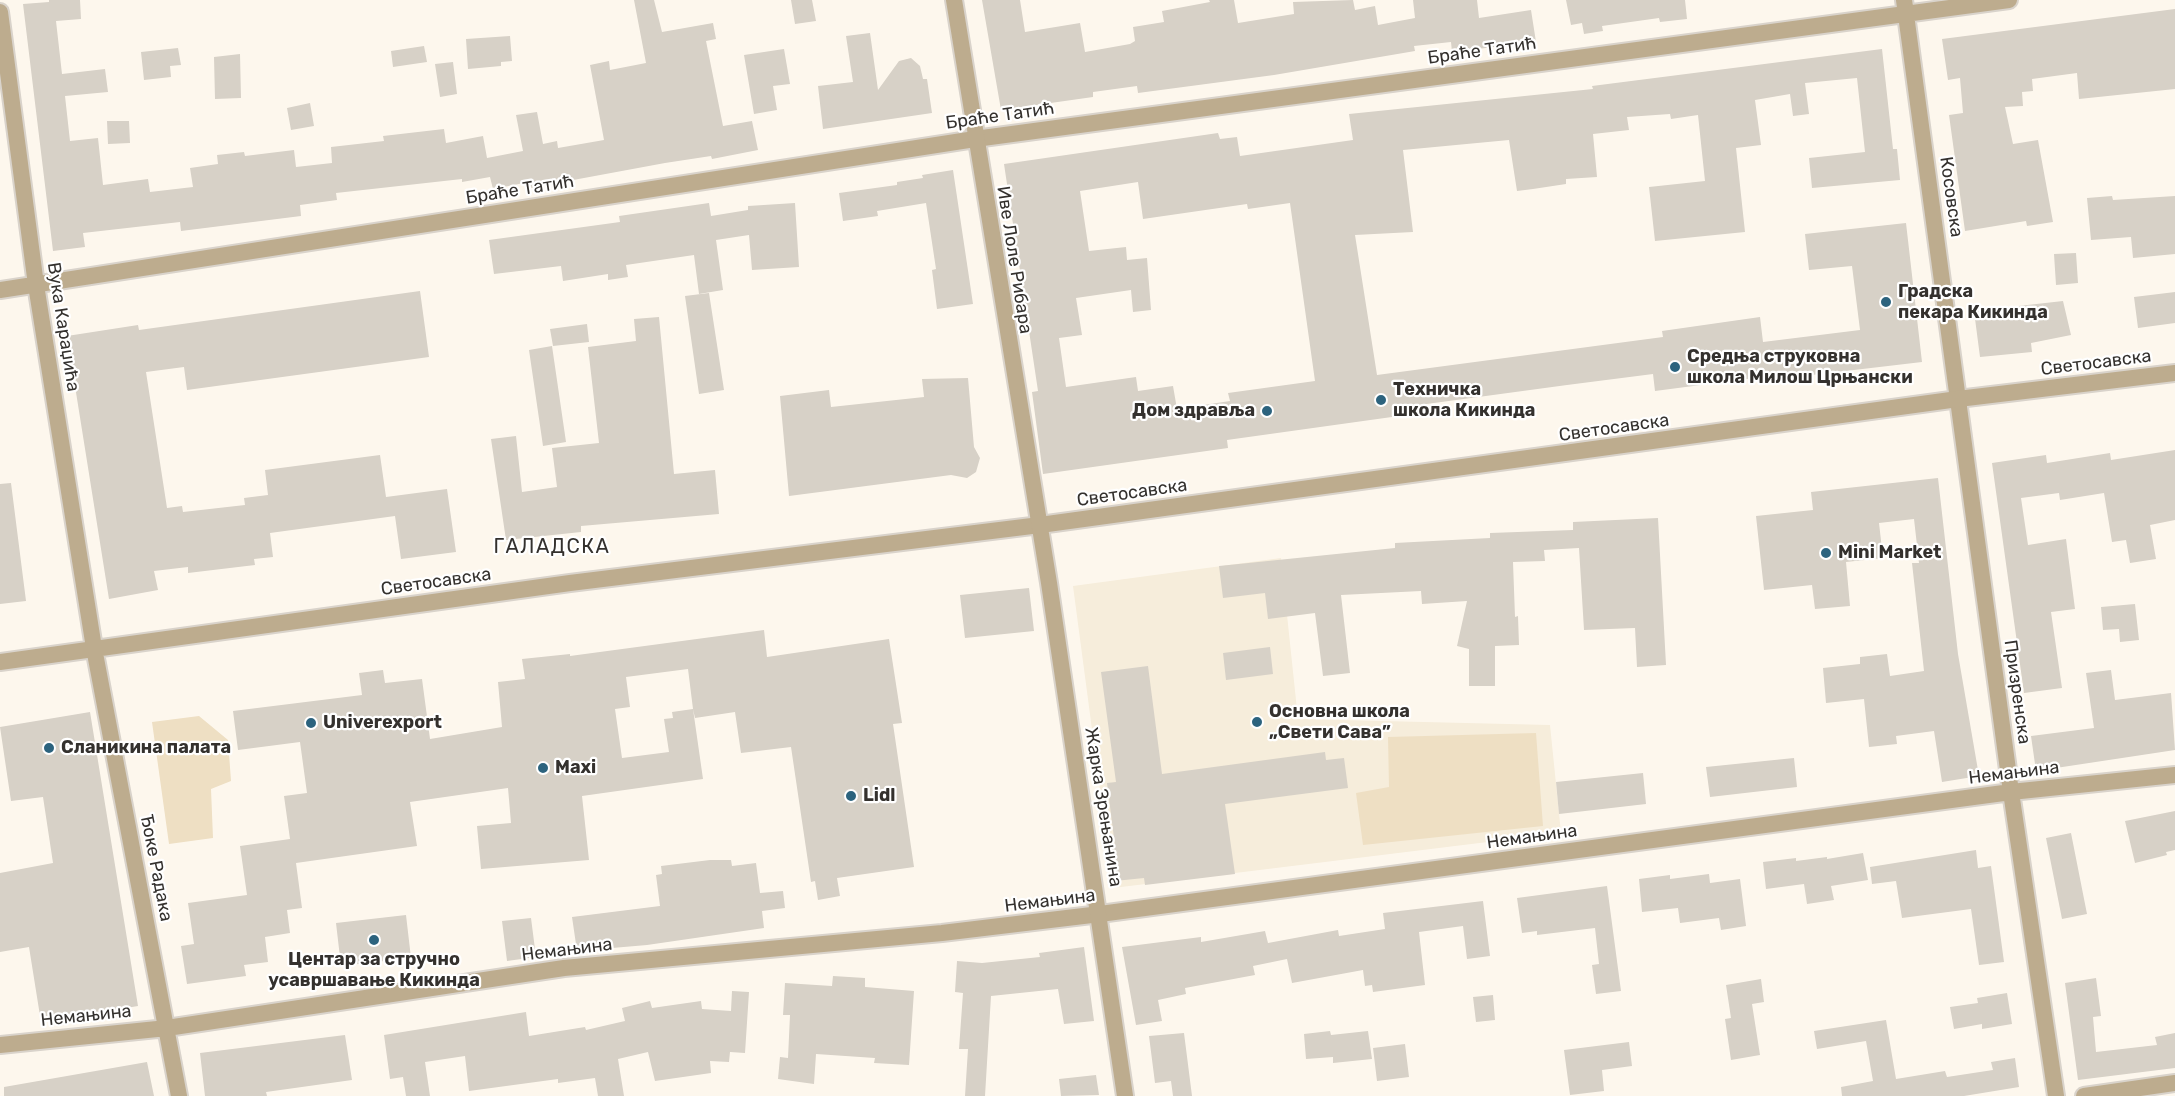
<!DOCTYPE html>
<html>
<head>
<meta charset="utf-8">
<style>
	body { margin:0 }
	canvas { display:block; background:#fdf7ed }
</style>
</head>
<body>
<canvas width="2175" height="1096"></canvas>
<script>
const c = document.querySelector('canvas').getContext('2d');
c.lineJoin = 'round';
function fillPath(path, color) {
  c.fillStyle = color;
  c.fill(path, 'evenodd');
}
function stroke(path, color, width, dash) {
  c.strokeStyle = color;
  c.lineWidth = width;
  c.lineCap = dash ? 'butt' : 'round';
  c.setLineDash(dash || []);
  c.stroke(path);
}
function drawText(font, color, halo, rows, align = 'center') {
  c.font = font + ' Rubik,sans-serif';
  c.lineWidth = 4.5;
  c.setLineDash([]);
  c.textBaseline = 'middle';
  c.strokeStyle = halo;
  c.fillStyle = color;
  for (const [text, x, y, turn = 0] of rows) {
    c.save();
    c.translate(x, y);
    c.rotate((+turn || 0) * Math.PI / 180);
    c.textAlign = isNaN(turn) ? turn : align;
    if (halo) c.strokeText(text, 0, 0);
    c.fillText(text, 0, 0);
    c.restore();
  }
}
const built = new Path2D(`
	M1281,558l17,161 252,6 11,108 -448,55 -40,-302z`);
const green = new Path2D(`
	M199,716l29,24 3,41 -20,8 2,49 -44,6 -17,-122z
	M1536,733l7,93 -180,19 -7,-52 33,-6 -1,-50z`);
const building = new Path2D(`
	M49,0h31l1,19 -25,2 6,53 43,-5 3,23 -43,4 5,45 28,-3 5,47 45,-6 2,13 43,-5 -3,-19 28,-4 -1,-9 27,-3 1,4 49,-6 2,17 36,-4 -1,-16 53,-6 -1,-5 61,-7 2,14 37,-7 4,22 36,-7 -7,-36 21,-3 6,32 14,-3 1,7 46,-8 -14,-75 19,-4 1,9 36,-7 -12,-63h20l8,32 51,-9 3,16 -10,2 17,85 29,-5 6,29 -46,9 -1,-3 -46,7 -135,25 -1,-6 -36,7 -3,-12 -28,5v-3l-126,14 1,7 -37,5 1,11 -120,15 -1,-9 -97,11 2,14 -32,4 -30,-247 26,-2z
	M791,0h21l4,21 -21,3z
	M982,0h38l5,32 55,-9 5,29 45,-8 5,-3 -2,-14 31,-5 -2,-11 48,-9 -1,-2h25l4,23 56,-9 -1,-12 60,-2 2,10 20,-4 3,19 37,-7 -2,-18h64l2,18 52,-8 5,32 -84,10 -1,-10 -37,4 1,5 -141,24 -136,18 -1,-7 -44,6v5l-92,13z
	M1566,0h119l2,19 -27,3 -1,-4 -57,8 1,5 -19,3 -2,-11 -11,2z
	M2175,9v80l-96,10 -2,-26 -45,6 1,12 -11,1 1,14 -18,1 8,37 25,-4 15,82 -26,4 -1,-5 -61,10 -16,-116 14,-2 -3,-35 -12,2 -6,-41z
	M870,33l8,57 21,-29 12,-3 9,8 3,13h4l5,34 -109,16 -5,-43 35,-4 -7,-46z
	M510,36l2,25 -11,1v4l-33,3 -2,-30z
	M424,46l3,16 -34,5 -2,-16z
	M178,48l3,17 -11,1 1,11 -27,3 -3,-28z
	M784,49l6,35 -17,2 4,24 -23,4 -10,-59z
	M1882,49l11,100h4l3,31 -88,8 -3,-30 56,-6 -8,-74 -52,5 4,31 -16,2 -3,-22 -35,6 6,45 -25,3 9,84 -90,9 -6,-54 56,-6 -7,-66 -27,4 -1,-5 -43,3 2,13 -36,4 4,43 -31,2v5l-33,5 -16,2 -8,-51 -106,10 10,82 -58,3 22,140 286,-38 -1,-6 98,-14 3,25 97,-12 -8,-64 -43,4 -4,-36 101,-11 16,139 -136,16 -1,-4 -130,17 -2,-17 -86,11 -170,23 2,8 -172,24 1,8 -185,26 -11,-82 6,-1 -34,-227 214,-31 2,6 17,-2 3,19 113,-16 -4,-26 244,-25 -1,-3zM1138,182l5,37 104,-15 1,5 42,-6 25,178 -87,12 2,8 -53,8 -4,-23 -35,5 -2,-14 -70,10 -7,-49 23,-3 -6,-37 55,-8 2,22 18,-2 -4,-52 -20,2 -1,-13 -37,4 -9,-60z
	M240,54l1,44 -26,1 -1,-42z
	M453,62l4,32 -17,3 -5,-33z
	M310,103l4,23 -23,4 -4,-22z
	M107,121h22l1,22 -22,1z
	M953,170l20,134 -36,5 -5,-39 4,-1 -10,-66 -49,8 1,5 -35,5 -4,-28 58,-8v-3l26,-4 -1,-3z
	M2112,196l1,4 62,-4v58l-42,4 -2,-21 -40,3 -4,-42z
	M709,203l2,13 37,-6v-4l47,-3 4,64 -47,3 -3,-35 -33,5 7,50 -24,4 -5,-39 -68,10 2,12 -20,3v-6l-45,7 -2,-15 -67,8 -5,-34 131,-18 -1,-6z
	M2076,253l2,30 -22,2 -2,-31z
	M420,291l9,66 -242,33 -3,-23 -38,5 21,136 15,-2 1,6 62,-7 -1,-7 24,-3 -3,-25 115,-15 6,42 61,-8 9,63 -55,7 -6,-43 -125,17 3,24 -19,2 1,6 -67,8v-6l-34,4 4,19 -49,9 -42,-263 71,-11 1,5z
	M2175,292v31l-37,5 -4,-31z
	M709,293l15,97 -25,4 -14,-98z
	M2063,301l8,34 -40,8 1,9 -52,5 -6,-46z
	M659,317l15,157 41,-4 4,44 -138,12v6l-75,8 -15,-101 25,-3 6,56 35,-5 -5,-39 47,-5 -11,-96 48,-6 -2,-22z
	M587,324l2,18 -36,4 -3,-17z
	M552,346l14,96 -23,4 -14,-96z
	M968,378l6,69 6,11 -4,14 -9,6 -16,-3 -162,21 -9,-100 49,-6 2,17 93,-10 -2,-18z
	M2175,450v70l-25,5 6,34 -26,4 -4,-23 -14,2 -8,-49 -44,7 -1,-7 -38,5 7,47 38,-6 9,70 -24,3 11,76 -38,5 -32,-230 54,-8 1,8 63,-10 1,7z
	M1938,478l20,176 21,122 -37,6 -8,-51 -38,5 1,8 -28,3 -5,-48 -38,4 -3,-35 37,-4v-7l27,-3 3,22 34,-5 -12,-108h7l-5,-44 -35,4 4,35 -37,4 4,44 -35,3 -3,-24 -48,5 -8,-74 57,-6 -2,-18z
	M11,483l15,118 -26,3v-120z
	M1658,518l8,147 -29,2 -2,-39 -51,2 -5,-82 -35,2 1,11 -32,1 2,55 3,-1 1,29 -24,1v40h-26v-37l-12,-3 10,-45 -45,3 -1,-13 -80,4 9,78 -27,3 -8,-63 -47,6 -3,-26 -42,5 -4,-32 176,-18v-5l95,-5v-5l83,-3v-8z
	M1029,588l5,43 -69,7 -5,-43z
	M2135,604l4,36 -19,2 -1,-13 -16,1 -2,-23z
	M764,630l3,27 122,-18 13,84 -9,1 21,143 -77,11 3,18 -22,4 -3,-19 -4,1 -20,-135 -50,6 -6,-41 -40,6 -2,-9 10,70 -121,17 7,64 -108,9 -4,-43 34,-3 -3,-35 -98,14 7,44 -121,17 6,45 -15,2 3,23 -25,4 3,25 -24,3 2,11 -59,8 -6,-38 13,-2 -6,-41 59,-8 -7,-49 50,-7 -6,-43 23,-3 -7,-51 -62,8 -5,-39 129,-16 -3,-22 24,-3 2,13 37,-4 8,60 72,-12 -4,-45 27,-3 -3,-20 48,-5v2zM688,669l5,40 -21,3 1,6 -9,1 5,33 -47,6 -7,-49 15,-2 -4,-30z
	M1270,647l3,27 -47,6 -3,-27z
	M1148,666l14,108 163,-22 1,8 18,-2 4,30 -123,16 10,70 -90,11 -1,-7 -29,3 -5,-35h5l-8,-63 9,-1 -15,-110z
	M2111,670l4,30 56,-7 4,57 -139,21 -5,-35 63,-8 -8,-55z
	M90,712l48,294 -97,16 -12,-75 -29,5v-79l53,-10 -10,-66 -32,4 -11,-74z
	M1794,758l3,29 -87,10 -4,-30z
	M1643,773l3,31 -87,10 -3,-32z
	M2175,811v39l-9,2 1,3 -32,8 -10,-42z
	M2071,833l16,81 -25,5 -16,-81z
	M1976,850l2,18 13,-2 13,96 -25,3 -8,-56 -69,9 -6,-37 -24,3 -2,-17z
	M1863,853l5,27 -37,6 3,14 -27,4 -3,-20 -38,5 -3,-27 33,-4v3l31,-4v2z
	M710,860h21l1,6 24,-3 4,30 23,-2 2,17 -23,3 2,17 -117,17 -70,6 -5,-34 88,-11 -4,-31 6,-1 -1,-8z
	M1709,874l1,9 30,-4 6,47 -25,4 -2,-12 -39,5 -2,-15 -36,4 -3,-33 31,-4v4z
	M1607,886l14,105 -25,3 -4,-29 7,-1 -4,-36 -58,7v-4l-15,2 -5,-35z
	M1483,901l7,55 -23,3 -4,-33 -44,6 6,53 -52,7 -1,-7 -7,1 -2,-16 -71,13 -5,-24 -34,7 2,9 -70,13 1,6 -28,6 4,21 -26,4 -14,-78 79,-10v5l64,-11 3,12 70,-13 1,6 46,-7 -2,-16z
	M406,915l5,43 -70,8 -5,-43z
	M531,918l5,39 -29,4 -5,-40z
	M1084,947l10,74 -30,3 -6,-35 -67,7 -6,100h-20l3,-47h-9l4,-56 -8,-1 2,-31 25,2 58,-6 -1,-4z
	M833,976l32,2v9l49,4 -5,74 -35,-2 1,-5 -59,-4 -2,30 -36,-5 2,-22 8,1 2,-43h-7l2,-32 47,3z
	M2096,978l5,38 -8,1 3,35 61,-7 -2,-8 20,-4v35l-97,12 -13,-97z
	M1761,979l3,23 -12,2 8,51 -29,5 -6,-41 6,-1 -5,-33z
	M732,991l17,1 -4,61 -15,-1 -1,10 -19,-1 1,12 -56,8 -7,-29 -30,7 6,37h-26l-3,-18 -37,5v-4l-89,12 -4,-35 -40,6 5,34h-24l-3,-19 -13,2 -6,-44 142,-23 3,24 56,-9 1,3 39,-9 -3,-13 28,-7 2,7 49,-7 1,8 29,2z
	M2007,993l5,31 -30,5v-5l-28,5 -4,-22 28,-4 -1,-5z
	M1493,995l2,25 -19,2 -3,-25z
	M1886,1020l10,59 49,-8 2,6 46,-7 -2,-8 24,-4 4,29 -55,9h-122l-1,-9 32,-6 -7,-40 -49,8 -3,-18z
	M1330,1031l1,4 37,-4 4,28 -39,4v-6l-27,2 -2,-25z
	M1184,1033l8,63h-19l-2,-15 -16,2 -6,-47z
	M345,1035l7,45 -86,12 1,4h-62l-5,-43z
	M1629,1042l3,24 -30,4 2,21 -34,4 -6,-45z
	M1405,1044l4,33 -32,4 -4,-33z
	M147,1062l7,34h-150v-9z
	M1096,1075l3,20 -38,1 -2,-17z`);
const minor = new Path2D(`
	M1904,0l107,792 45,304
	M0,12l36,273 58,363 85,448
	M0,290l975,-151 1034,-139
	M0,662l570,-79 470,-58
	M0,1045l167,-17 397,-60 378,-35 158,-19 911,-122 164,-17
	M2084,1096l91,-13`);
const tertiary = new Path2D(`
	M954,0l95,583 76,513
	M1040,525l918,-126 217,-26`);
const markers = [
	[1886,302,6,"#2c637e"],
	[1675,367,6,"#2c637e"],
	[1381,400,6,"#2c637e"],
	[1267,411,6,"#2c637e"],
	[1826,553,6,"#2c637e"],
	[1257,722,6,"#2c637e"],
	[311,723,6,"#2c637e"],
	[49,748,6,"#2c637e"],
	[543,768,6,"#2c637e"],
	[851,796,6,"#2c637e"],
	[374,940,6,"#2c637e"]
];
const streetNames = [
	["Браће Татић",1482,51,-8],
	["Браће Татић",1000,116,-8],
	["Браће Татић",520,190,-9],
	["Косовска",1951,197,82],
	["Иве Лоле Рибара",1014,260,81],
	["Вука Караџића",63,327,81],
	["Светосавска",2096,363,-7],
	["Светосавска",1614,428,-8],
	["Светосавска",1132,493,-8],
	["Светосавска",436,582,-8],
	["Призренска",2017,692,82],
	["Немањина",2014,773,-7],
	["Жарка Зрењанина",1103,807,81],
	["Немањина",1532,837,-8],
	["Ђоке Радака",156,868,79],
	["Немањина",1050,901,-7],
	["Немањина",567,950,-7],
	["Немањина",86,1016,-6]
];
const poiNames = [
	["Градска",1898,292],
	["пекара Кикинда",1898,313],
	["Средња струковна",1687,357],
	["школа Милош Црњански",1687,378],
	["Техничка",1393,390],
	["школа Кикинда",1393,411],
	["Дом здравља",1255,411,"right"],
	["Mini Market",1838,553],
	["Основна школа",1269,712],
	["„Свети Сава”",1269,733],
	["Univerexport",323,723],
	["Сланикина палата",61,748],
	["Maxi",555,768],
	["Lidl",863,796],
	["Центар за стручно",374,960,"center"],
	["усавршавање Кикинда",374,981,"center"]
];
const neighbourhoodNames = [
	["ГАЛАДСКА",552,547]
];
fillPath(built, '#f6eddb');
fillPath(green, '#eedfc3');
fillPath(building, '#d7d1c7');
stroke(minor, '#d9d3cb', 20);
stroke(tertiary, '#d9d3cb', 20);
stroke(minor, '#bdac8e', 16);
stroke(tertiary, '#bdac8e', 16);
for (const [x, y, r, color] of markers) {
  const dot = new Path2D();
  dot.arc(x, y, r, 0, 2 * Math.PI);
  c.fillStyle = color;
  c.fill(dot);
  stroke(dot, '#fff', 2);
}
drawText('18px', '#34312e', '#fff', streetNames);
drawText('bold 18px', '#34312e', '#fff', poiNames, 'left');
c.letterSpacing = '1.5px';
drawText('20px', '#34312e', '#fff', neighbourhoodNames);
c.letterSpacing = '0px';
</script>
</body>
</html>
